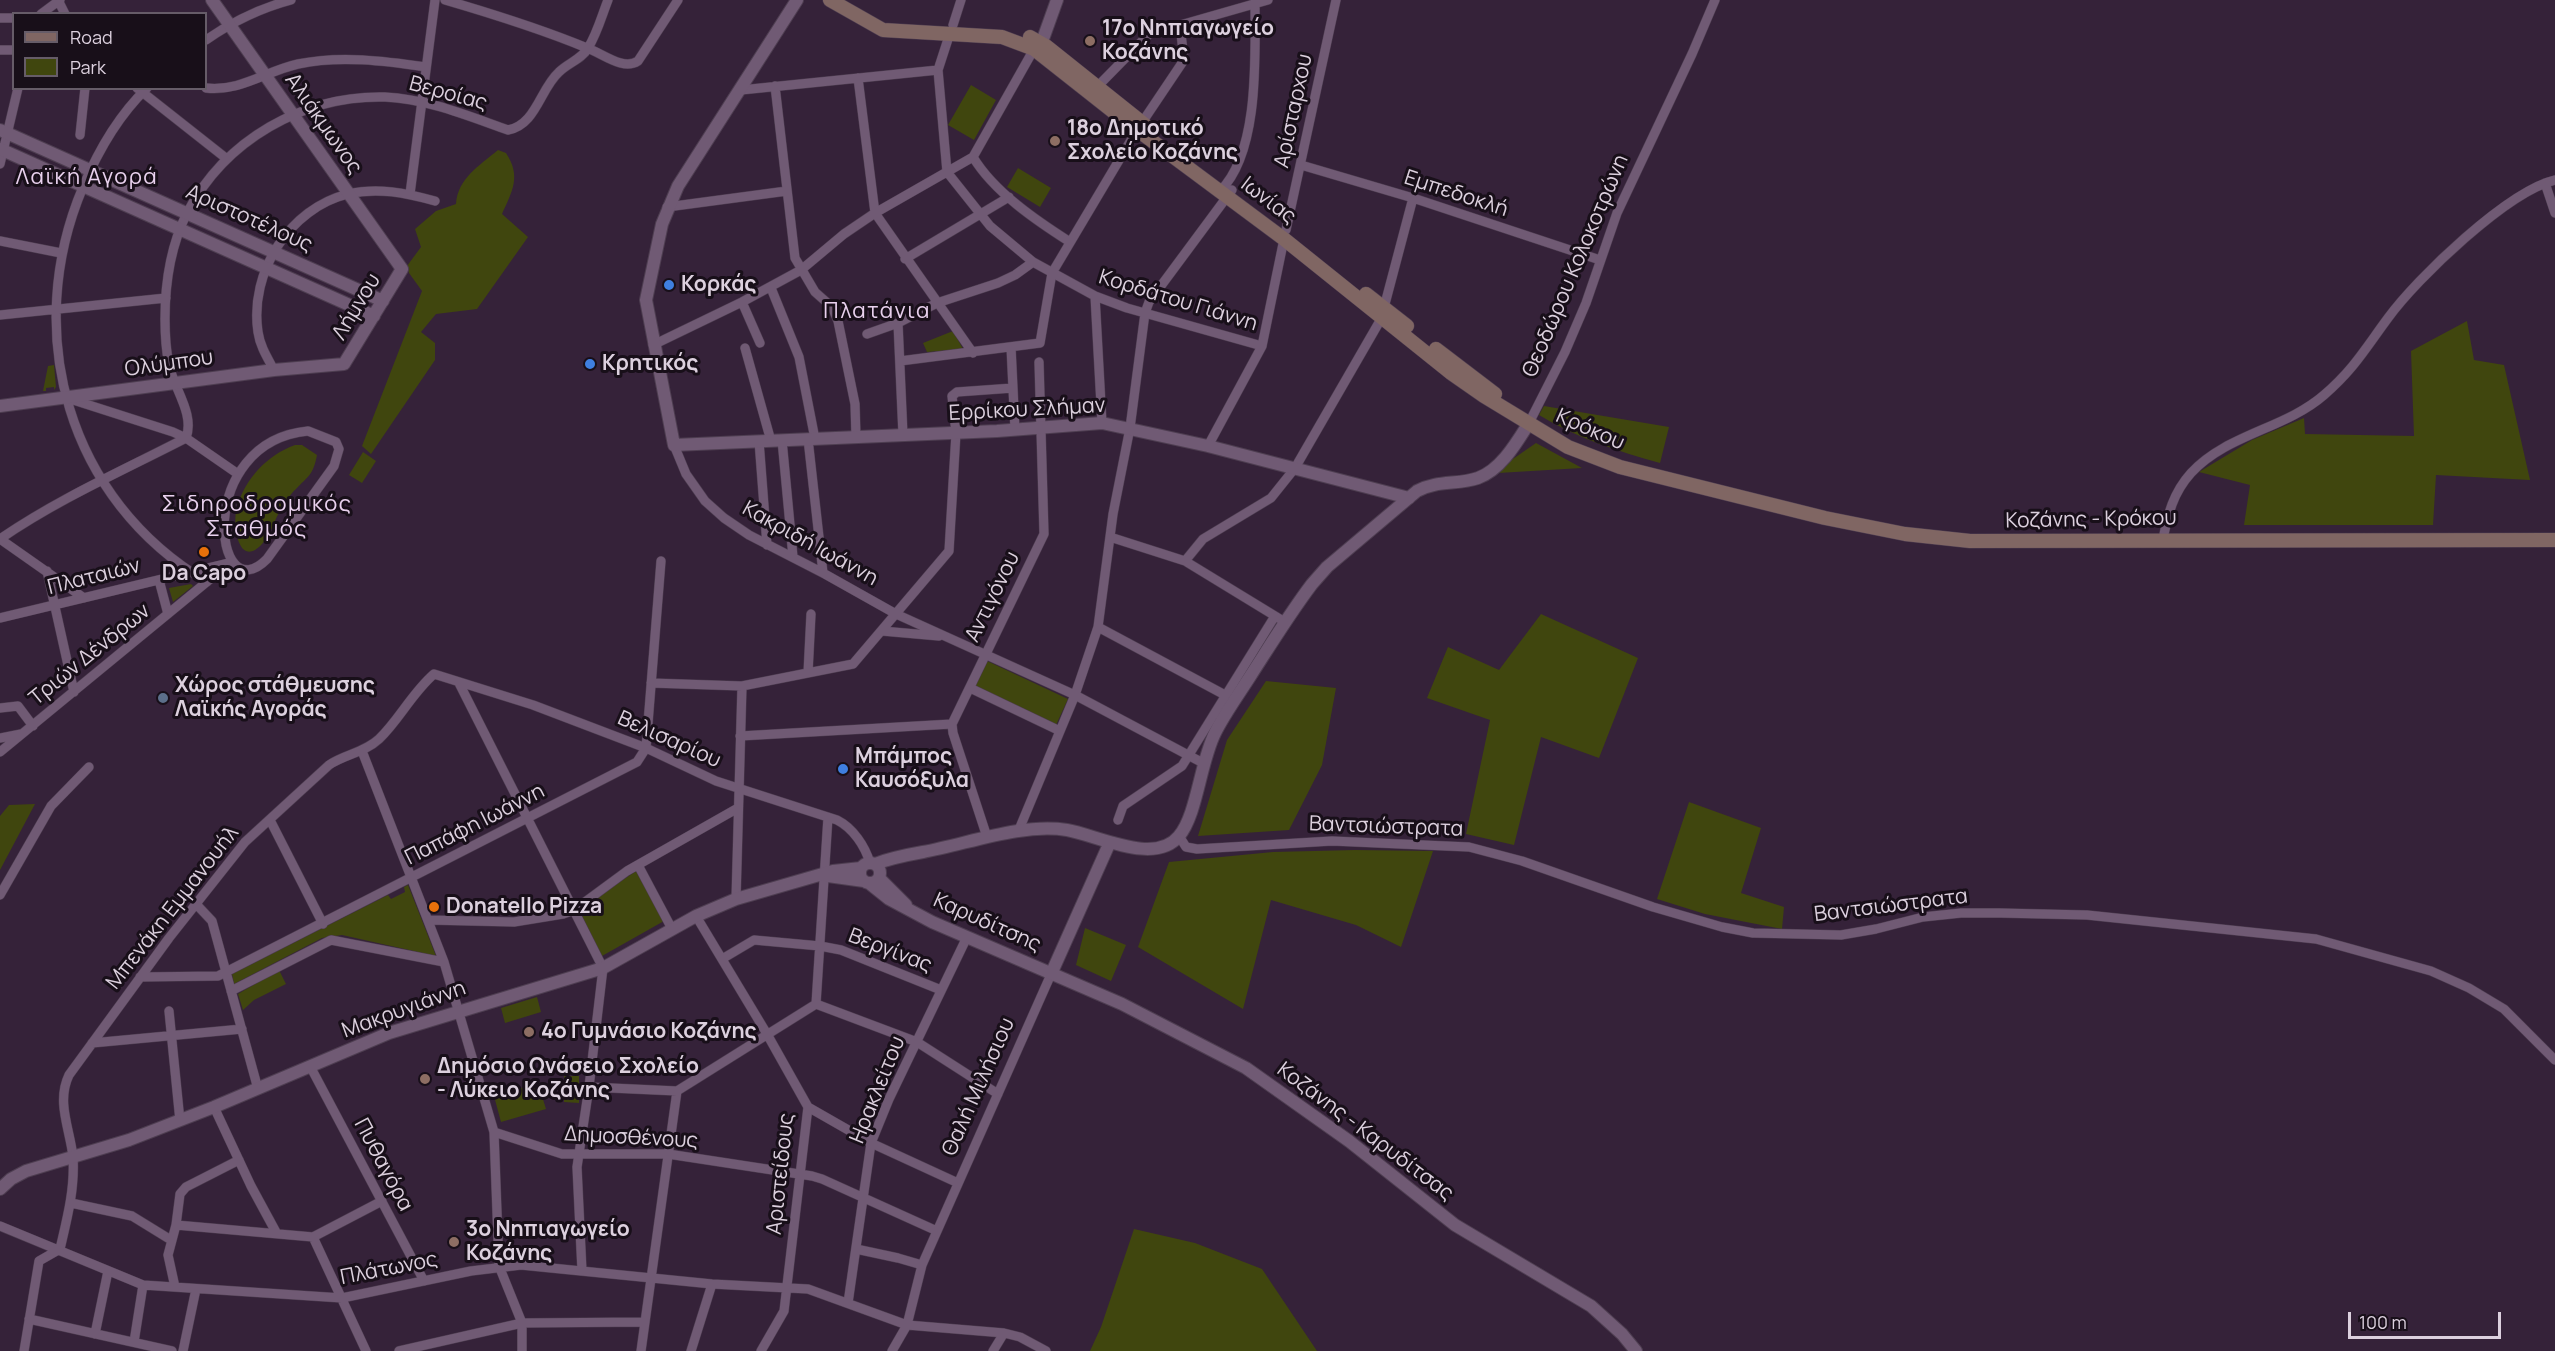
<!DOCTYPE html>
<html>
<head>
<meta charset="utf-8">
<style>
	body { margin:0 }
	#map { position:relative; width:2555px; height:1351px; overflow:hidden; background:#352239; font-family:Manrope,sans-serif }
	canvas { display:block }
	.legend { position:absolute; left:12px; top:12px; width:195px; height:78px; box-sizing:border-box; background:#180f19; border:2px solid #665c68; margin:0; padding:8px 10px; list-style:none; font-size:18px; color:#dcd0de }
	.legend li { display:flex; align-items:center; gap:12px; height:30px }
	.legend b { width:30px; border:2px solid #665c68 }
	.scale { position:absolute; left:2348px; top:1312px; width:153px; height:27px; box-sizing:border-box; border:3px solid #dcd0de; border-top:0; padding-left:8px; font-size:18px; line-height:21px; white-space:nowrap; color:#dcd0de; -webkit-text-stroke:4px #180f19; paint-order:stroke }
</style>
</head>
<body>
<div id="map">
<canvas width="2555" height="1351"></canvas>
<ul class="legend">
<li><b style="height:8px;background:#806663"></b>Road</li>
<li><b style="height:16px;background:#40460e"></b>Park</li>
</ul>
<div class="scale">100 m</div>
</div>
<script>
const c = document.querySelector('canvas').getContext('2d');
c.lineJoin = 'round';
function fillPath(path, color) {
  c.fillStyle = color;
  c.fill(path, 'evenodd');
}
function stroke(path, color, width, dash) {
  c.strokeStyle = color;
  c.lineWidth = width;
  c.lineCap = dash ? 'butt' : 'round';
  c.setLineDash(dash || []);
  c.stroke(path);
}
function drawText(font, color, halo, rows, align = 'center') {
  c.font = font + ' Manrope,sans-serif';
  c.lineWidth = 6;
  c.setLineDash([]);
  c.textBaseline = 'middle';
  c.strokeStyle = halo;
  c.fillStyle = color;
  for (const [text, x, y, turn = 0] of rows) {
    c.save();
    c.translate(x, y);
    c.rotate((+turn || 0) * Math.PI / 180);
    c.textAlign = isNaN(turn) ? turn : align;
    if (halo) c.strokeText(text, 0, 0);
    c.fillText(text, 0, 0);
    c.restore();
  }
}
const green = new Path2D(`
	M971,85l25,15 -22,40 -26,-15z
	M498,150l8,3c15,23 7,37 -4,61l26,23 -51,72 -41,5 -15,18 14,11v17l-64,94 -9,-8 60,-155 -13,-18 -2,-7 14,-19 -6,-18 21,-18 20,-7c2,-26 23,-38 42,-54z
	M1018,168l33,20 -11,19 -33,-20z
	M2467,321l7,39 30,5 26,115 -94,-5 -3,50h-189l6,-40 -51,-13 53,-32 52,-22 1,16 109,2 -3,-85z
	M953,331l10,18 -36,3 -4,-9z
	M54,365l2,22 -2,3v-3l-8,1v3h-3l5,-25z
	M1544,406l125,21 -9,36c-43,-12 -83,-25 -121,-48z
	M1536,443l46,25 -84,5 12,-12z
	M295,445h7l15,10c-4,21 -9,21 -21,34 -6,5 -10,13 -14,19 -8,11 -10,26 -20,36 -24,26 -30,-21 -25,-37 8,-28 30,-52 58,-62z
	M363,452l13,9 -14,22 -13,-8z
	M191,584l2,2 -20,16 -4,-14z
	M1541,614l97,44 -39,100 -58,-21 -27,108 -48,-11 24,-114 -63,-22 21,-51 51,23z
	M987,661l81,38 -12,26 -81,-39z
	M1266,681l70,7 -14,77 -33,65 -91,6 29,-96z
	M1689,802l72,26 -20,65 43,14 -2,22 -77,-15 -48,-15z
	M35,804l-35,66v-54l9,-11z
	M1355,850l78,1 -32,96 -45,-22 -85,-25 -28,109 -105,-62 31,-85 104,-10z
	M636,871l28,50 -62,35 -23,-46z
	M408,885l28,71 -94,-21 -20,3 -88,46 -2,-10 156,-79 3,4 14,-7 -1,-5z
	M1085,928l41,17 -15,36 -35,-16z
	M279,970l7,14 -32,16 -11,10 -5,-16z
	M537,997l4,15 -36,11 -4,-15z
	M564,1076h15v27l-15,-1z
	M538,1083l8,26 -45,13 -7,-26z
	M1134,1229l61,14 67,26 55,82h-227l11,-24z`);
const minor = new Path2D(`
	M58,0l7,14
	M445,0c48,14 96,29 142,48 15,5 36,23 51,13l40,-61
	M41,14l19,-14
	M0,18h14
	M953,25l8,-25
	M950,33l-12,37 9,102 43,54 43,36 62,34 32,12 135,38
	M206,40c26,-18 55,-32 85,-40
	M0,50h14
	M858,78l17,135 98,140
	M775,86l20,172 20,34 17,15 6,14 17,83 1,33
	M137,88l90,71
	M147,88c-29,28 -49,63 -64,99 -62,146 -15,313 124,395
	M206,88c34,4 60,-17 92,-24 42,-9 87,-3 128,3
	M741,90l197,-20
	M1094,90l55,-56 119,-34
	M80,135l5,-47
	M973,157c21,35 64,64 97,85
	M973,157l61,-108
	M0,164l18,-76
	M1301,165l112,33 187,62
	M2545,183l10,30
	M1220,191c40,-39 35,-137 35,-190
	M410,194l25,-194
	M667,207l120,-16
	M1286,230l50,-230
	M0,241l61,12
	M905,259l104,-62
	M771,288l28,69 16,82
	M1095,296l7,127
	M742,302l18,41
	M0,315l166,-17
	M898,323l5,112
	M867,334l31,-11 39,-20 61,-20 17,-8 18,-13
	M653,345l89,-43 59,-32 43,-36 31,-21 98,-56
	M1011,347l4,83
	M745,348l26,93
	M900,361l140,-18 12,-70 85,-143 47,-70 -4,-35
	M274,370c-7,-13 -14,-24 -16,-38 -9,-60 32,-124 90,-138 30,-7 58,-1 87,7
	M67,398l106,34 13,6 52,36
	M1529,423l36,-71 21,-49 31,-90 75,-159 23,-54
	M308,431l28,11 3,7 -5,17 -67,93c-54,55 -73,-117 41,-128z
	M186,438c9,-24 -12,-49 -17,-73 -3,-15 -4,-31 -4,-46 0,-35 6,-74 22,-106 38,-73 116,-118 198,-116 43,2 83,19 123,33 28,-5 32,-41 51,-58 9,-9 23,-13 29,-24 9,-14 14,-33 20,-48
	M808,439l15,134
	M782,440l11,117
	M759,441l8,104
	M674,445l12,29 19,27 19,17 25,17 74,38 73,41 179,81 128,68
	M1208,446l54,-100 22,-107
	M1110,537l75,24 95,58
	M0,539c58,-40 124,-69 186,-101
	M0,539l84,59
	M2163,539c5,-25 10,-46 28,-66 36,-39 94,-44 133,-78 30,-26 41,-46 64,-77 29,-40 120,-127 167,-138
	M1185,561l18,-22 68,-41 24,-30 86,-149 32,-121
	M47,571l27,121
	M159,580l9,34
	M0,618l229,-55
	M1098,627l127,68
	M882,631l57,5
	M808,673l3,-59
	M459,683l144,285 -14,119 -12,80 5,104
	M651,683l91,3 111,-22 96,-113 7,-118 -4,-37 5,-4 56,-4
	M970,688l90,43
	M0,708l18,-2 15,20
	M740,736l212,-12
	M0,738l21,-4
	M362,751l82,211 50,170 5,134 23,57v28
	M0,752l231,-190
	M270,820l53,104
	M1118,820l5,-14 59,-40 93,-150
	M1018,832l57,-137 23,-68 15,-113 17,-86 15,-115 4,-11 83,-112
	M1179,836l7,11 11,2 135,-8 137,6 53,14 131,46 69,20 31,6 88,2 35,-6 47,-12 38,-4h39l87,2 229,24 115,32 38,17 35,21 51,51
	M987,837l-34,-104 -1,-9 92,-190 -5,-172
	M638,865l34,64
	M0,895l51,-89 38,-39
	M736,899l6,-213
	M196,904l16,17 46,168
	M696,916l71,118 41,73 -24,204 -23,40
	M429,920l85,2 49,-8 11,-4 53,-39 111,-63
	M722,959l32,-19 66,6 21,4 100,40
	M140,977l78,-1 419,-214 9,-14 15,-187
	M231,991l100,-51 113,22
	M816,1004l101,38 81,52
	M816,1004l12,-187
	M169,1011l11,110
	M92,1043l150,-14
	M310,1066l114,215
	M589,1087l88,4 139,-87
	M214,1107l37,79 26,48
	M808,1107l63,36 87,40
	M494,1132l68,22h106l144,22 10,3 115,52
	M71,1203l61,13 39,24
	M176,1225l137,12 69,-36
	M0,1226l143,59 199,13 129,-27 50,-6 191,19 96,5 99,36 97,8 16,4 26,14
	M313,1237l53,114
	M856,1249l42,9 24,7
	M175,1287l-7,-32 8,-30 4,-31 6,-7 53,-27
	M848,1303l23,-160 18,-44 78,-162
	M29,1319l143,32
	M95,1334l13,-63
	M134,1342l9,-57
	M24,1351l15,-90 21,-12c7,-30 15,-60 13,-92 -3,-28 -17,-55 -4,-82l100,-137 76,-96 84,-77c16,-11 35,-12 50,-26 20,-19 33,-46 55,-65l99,31 113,43 70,33 121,39c16,8 28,26 33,43
	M183,1351l13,-62
	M399,1351l123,-28 123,-1
	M641,1351l36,-260
	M691,1351l21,-67
	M892,1351l15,-26 15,-60 130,-293
	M993,1351l11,-18`);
const tertiary = new Path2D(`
	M797,0l-119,186 -16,38 -16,76 28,145 323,-14 105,-8 106,23 201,52
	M1034,49l9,-10 14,-39
	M0,130l383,171
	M0,149l374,167
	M0,406l274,-36 70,-6 58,-95 -190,-269
	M860 873a10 10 0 1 1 20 0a10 10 0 1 1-20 0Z
	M875,864c16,-6 31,-9 48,-12 45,-8 97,-29 144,-22 30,5 88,36 112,6 18,-21 21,-73 36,-103 10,-20 24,-39 36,-58 20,-31 39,-62 61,-91l15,-17 90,-76c20,-11 41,-6 61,-13 23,-8 39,-36 51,-55
	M828,876l36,5
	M879,878l27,27
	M869,883l20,16 43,23 190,82 124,64 103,73 106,84 136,81 31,28 14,17
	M1052,972l58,-130
	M0,1189l11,-10 15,-8 103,-31 85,-33 175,-74 214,-65 93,-52 40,-17 97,-28 28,-3`);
const secondary = new Path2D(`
	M830,0l53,30 119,7 32,12 90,71 160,119 167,134 33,23 84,51 52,20 205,51 80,16 65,7 585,-1
	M1030,37l16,9 104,83
	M1366,294l41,32
	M1436,349l59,45`);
const markers = [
	[1090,41,6,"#8d6e63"],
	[1055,141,6,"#8d6e63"],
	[669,285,6,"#3f7fe0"],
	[590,364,6,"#3f7fe0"],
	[204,552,6,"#e8710a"],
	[163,698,6,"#5c6f8a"],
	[843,769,6,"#3f7fe0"],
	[434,907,6,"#e8710a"],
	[529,1032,6,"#8d6e63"],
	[425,1079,6,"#8d6e63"],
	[454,1242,6,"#8d6e63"]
];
const poiNames = [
	["17ο Νηπιαγωγείο",1102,29],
	["Κοζάνης",1102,53],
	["18ο Δημοτικό",1067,129],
	["Σχολείο Κοζάνης",1067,153],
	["Κορκάς",681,285],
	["Κρητικός",602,364],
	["Da Capo",204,574,"center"],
	["Χώρος στάθμευσης",175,686],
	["Λαϊκής Αγοράς",175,710],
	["Μπάμπος",855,757],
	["Καυσόξυλα",855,781],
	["Donatello Pizza",446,907],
	["4ο Γυμνάσιο Κοζάνης",541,1032],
	["Δημόσιο Ωνάσειο Σχολείο",437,1067],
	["- Λύκειο Κοζάνης",437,1091],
	["3ο Νηπιαγωγείο",466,1230],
	["Κοζάνης",466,1254]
];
const streetNames = [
	["Βεροίας",448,94,15],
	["Αρίσταρχου",1294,111,-78],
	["Αλιάκμωνος",323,124,55],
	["Εμπεδοκλή",1456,194,18],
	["Ιωνίας",1268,201,37],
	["Αριστοτέλους",249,219,24],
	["Θεοδώρου Κολοκοτρώνη",1576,266,-67],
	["Κορδάτου Γιάννη",1178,301,17],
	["Λήμνου",357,307,-59],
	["Ολύμπου",169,364,-8],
	["Ερρίκου Σλήμαν",1027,410,-3],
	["Κρόκου",1590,430,24],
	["Κοζάνης - Κρόκου",2091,520,-1],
	["Κακριδή Ιωάννη",810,544,29],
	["Πλαταιών",94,577,-14],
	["Αντιγόνου",993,597,-64],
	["Τριών Δένδρων",90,655,-39],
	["Βελισαρίου",669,740,24],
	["Παπάφη Ιωάννη",475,825,-27],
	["Βαντσιώστρατα",1386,827,2],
	["Βαντσιώστρατα",1891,906,-7],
	["Μπενάκη Εμμανουήλ",173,908,-52],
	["Καρυδίτσης",987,923,24],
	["Βεργίνας",890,951,21],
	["Μακρυγιάννη",404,1010,-20],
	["Θαλή Μιλήσιου",979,1087,-66],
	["Ηρακλείτου",878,1090,-68],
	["Κοζάνης - Καρυδίτσας",1365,1132,37],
	["Δημοσθένους",631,1138,3],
	["Πυθαγόρα",383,1165,62],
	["Αριστείδους",781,1174,-84],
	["Πλάτωνος",389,1269,-11]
];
const neighbourhoodNames = [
	["Λαϊκή Αγορά",87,178],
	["Πλατάνια",877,312],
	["Σιδηροδρομικός",257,505],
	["Σταθμός",257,530]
];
fillPath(green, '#40460e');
stroke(minor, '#4e3e51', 10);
stroke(tertiary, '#4e3e51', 14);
stroke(secondary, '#4e3e51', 15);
stroke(minor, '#705a74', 9);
stroke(tertiary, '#705a74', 12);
stroke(secondary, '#806663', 14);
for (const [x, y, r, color] of markers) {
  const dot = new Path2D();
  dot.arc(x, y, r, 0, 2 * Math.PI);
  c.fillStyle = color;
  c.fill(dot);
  stroke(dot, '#180f19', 2);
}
drawText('bold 21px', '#dcd0de', '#180f19', poiNames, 'left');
drawText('21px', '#dcd0de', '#180f19', streetNames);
c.letterSpacing = '1.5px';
drawText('22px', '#e9d1ee', '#180f19', neighbourhoodNames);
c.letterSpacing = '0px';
</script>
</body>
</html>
